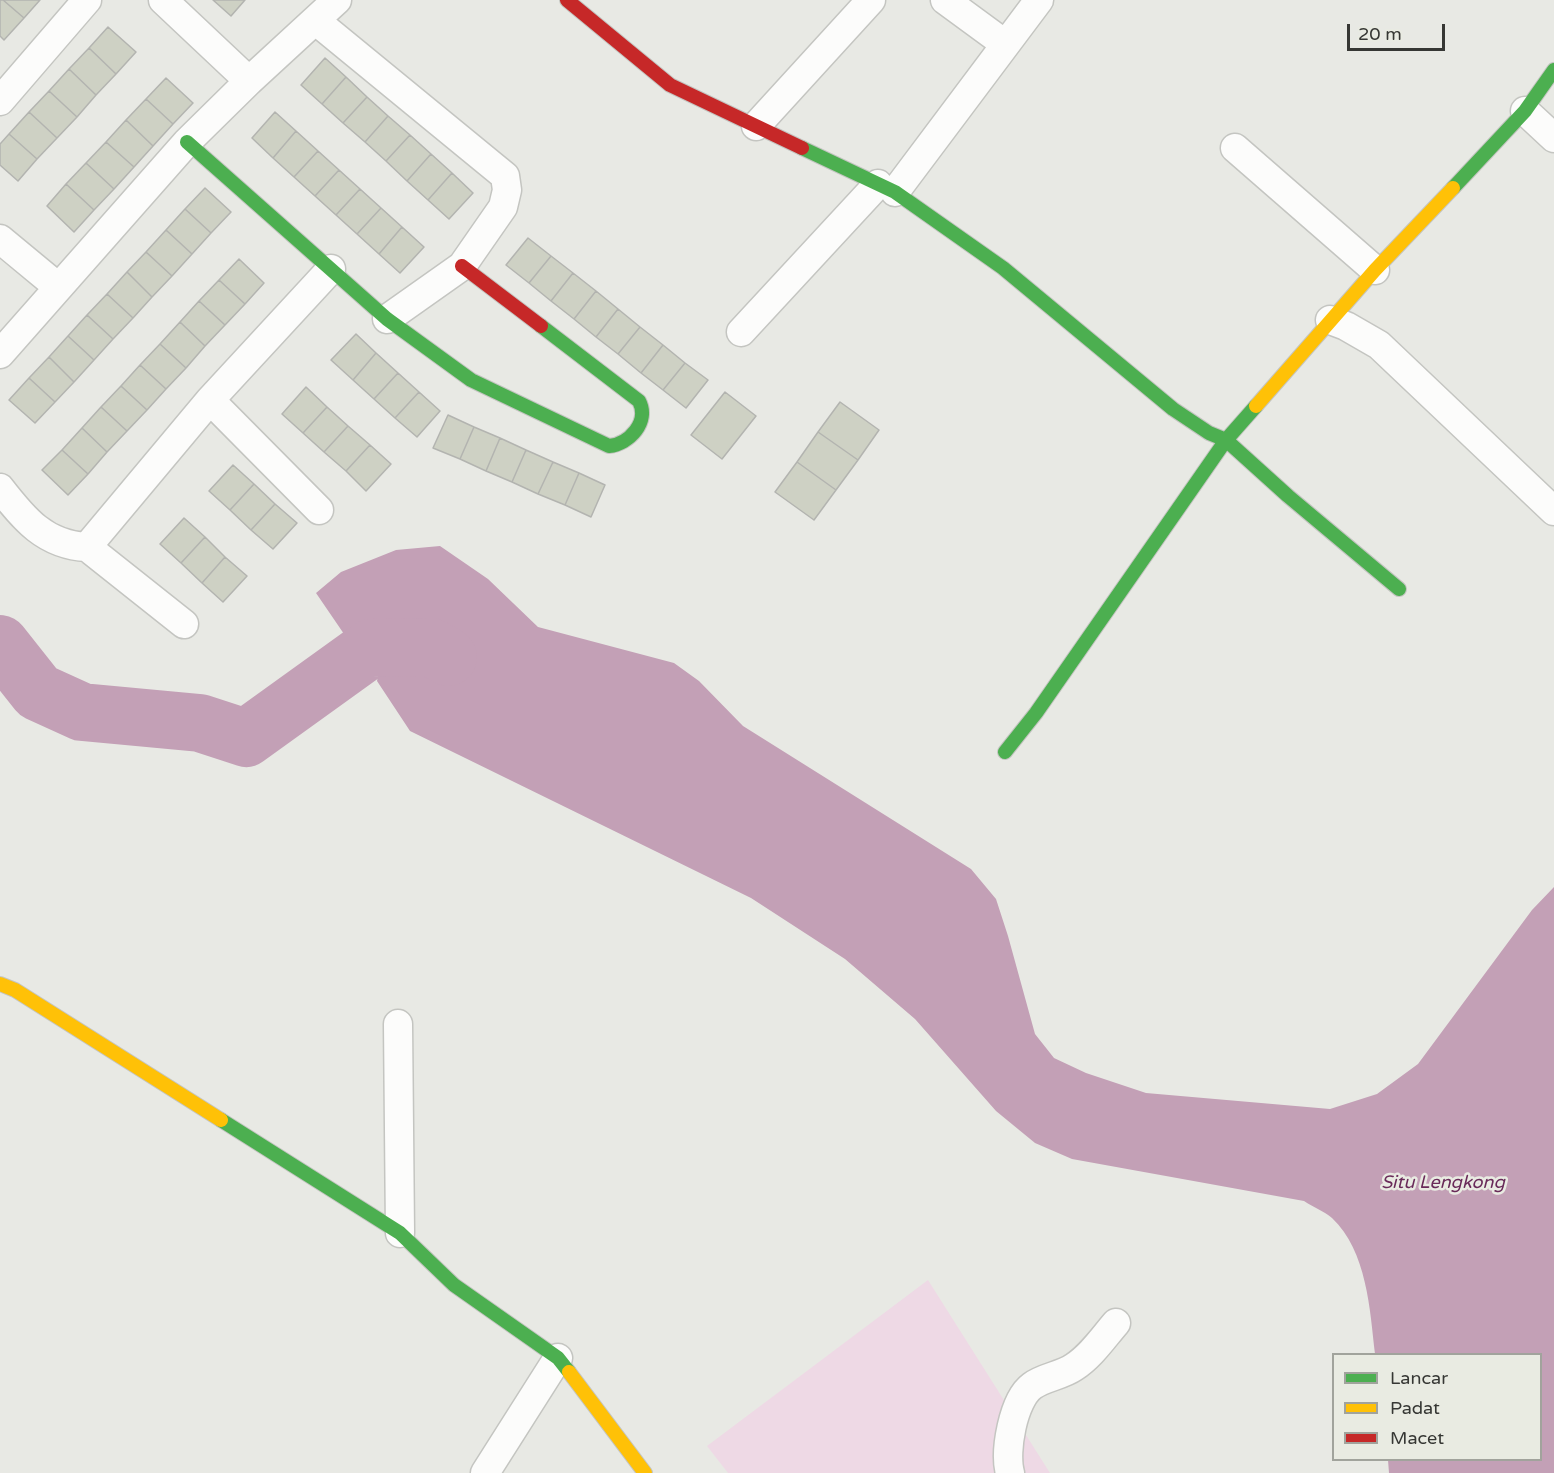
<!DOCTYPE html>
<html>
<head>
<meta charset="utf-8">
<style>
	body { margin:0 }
	#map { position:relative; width:1554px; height:1473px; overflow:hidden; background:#e8e9e4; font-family:"Varela Round",sans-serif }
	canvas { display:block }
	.legend { position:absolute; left:1332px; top:1353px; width:210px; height:108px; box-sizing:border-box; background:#e9ebe2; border:2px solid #a1a39c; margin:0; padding:8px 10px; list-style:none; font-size:18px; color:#363734 }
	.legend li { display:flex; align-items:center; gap:12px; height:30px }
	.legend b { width:30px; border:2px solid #a1a39c }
	.scale { position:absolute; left:1347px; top:24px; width:98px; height:27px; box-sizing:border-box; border:3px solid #363734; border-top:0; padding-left:8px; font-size:18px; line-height:21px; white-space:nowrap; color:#363734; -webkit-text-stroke:4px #e9ebe2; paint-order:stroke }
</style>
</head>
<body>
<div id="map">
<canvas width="1554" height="1473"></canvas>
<ul class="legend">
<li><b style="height:8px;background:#4caf50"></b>Lancar</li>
<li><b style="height:8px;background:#ffc107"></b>Padat</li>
<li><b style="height:8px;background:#c62828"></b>Macet</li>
</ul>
<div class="scale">20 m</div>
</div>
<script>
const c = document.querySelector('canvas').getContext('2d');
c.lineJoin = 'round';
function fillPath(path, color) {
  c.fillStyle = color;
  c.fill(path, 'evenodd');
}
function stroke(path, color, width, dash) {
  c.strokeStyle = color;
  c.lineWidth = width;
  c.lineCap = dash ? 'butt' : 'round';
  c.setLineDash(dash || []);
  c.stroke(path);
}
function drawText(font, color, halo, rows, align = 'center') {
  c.font = font + ' "Varela Round",sans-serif';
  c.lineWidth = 5;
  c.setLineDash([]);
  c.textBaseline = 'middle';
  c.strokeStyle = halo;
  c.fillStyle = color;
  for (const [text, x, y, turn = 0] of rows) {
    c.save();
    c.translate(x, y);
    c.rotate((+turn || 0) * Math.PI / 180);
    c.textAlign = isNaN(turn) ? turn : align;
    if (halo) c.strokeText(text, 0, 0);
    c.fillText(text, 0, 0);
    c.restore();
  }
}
const green = new Path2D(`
	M928,1280l122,193h-322l-21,-27z`);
const water = new Path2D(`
	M440,546l48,33 50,48 136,36 25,18 44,45 228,143 25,30 12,37 27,98 19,24 32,15 60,20 184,16 47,-15 41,-30 114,-154 22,-23v586h-165l-1,-13h152v-106h-165c-5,-44 -8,-103 -43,-136 -8,-7 -19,-11 -28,-17l-232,-42 -37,-16 -39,-32 -81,-92 -70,-60 -94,-61 -341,-167 -33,-50 3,-15 -9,-18 -14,-14h-13l-28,-41 25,-21 55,-22z`);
const river = new Path2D(`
	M0,644l38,48 44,20 118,11 46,15 125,-90 60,-1 17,10`);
const building = new Path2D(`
	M0,0h3l21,18 -20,22 -4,-4z
	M3,0h37l-16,18z
	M213,0h32l-14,16z
	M108,27l28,25 -20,22 -27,-26z
	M89,48l27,26 -20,21 -27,-26z
	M325,58l21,19 -24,27 -21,-19z
	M69,69l27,26 -19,22 -28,-26z
	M346,77l21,20 -24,26 -21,-19z
	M166,78l27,25 -20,21 -27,-25z
	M49,91l28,26 -20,21 -28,-26z
	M367,97l21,19 -23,26 -22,-19z
	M146,99l27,25 -20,22 -27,-26z
	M29,112l28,26 -20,21 -28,-25z
	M275,112l21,19 -23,27 -21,-20z
	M388,116l22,19 -24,26 -21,-19z
	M126,120l27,26 -19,21 -28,-25z
	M296,131l22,20 -24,26 -21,-19z
	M9,134l28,25 -19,22 -18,-16v-21z
	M410,135l21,19 -24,27 -21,-20z
	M106,142l28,25 -20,22 -28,-26z
	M318,151l21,19 -24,26 -21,-19z
	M431,154l21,19 -24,27 -21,-19z
	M86,163l28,26 -20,21 -28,-26z
	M339,170l21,19 -24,26 -21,-19z
	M452,173l21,20 -24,26 -21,-19z
	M66,184l28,26 -20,22 -27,-26z
	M205,188l26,24 -20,21 -26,-24z
	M360,189l21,19 -24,26 -21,-19z
	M381,208l21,19 -23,27 -22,-20z
	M185,209l26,24 -19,21 -26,-24z
	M402,227l22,20 -24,26 -21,-19z
	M166,230l26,24 -20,22 -26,-24z
	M528,238l23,18 -22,27 -23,-18z
	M146,252l26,24 -20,21 -25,-25z
	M551,256l22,17 -22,28 -22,-18z
	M239,259l25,24 -19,21 -26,-24z
	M127,272l25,25 -19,21 -26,-24z
	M573,273l23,18 -22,28 -23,-18z
	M219,280l26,24 -20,21 -26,-24z
	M596,291l22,18 -22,28 -22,-18z
	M107,294l26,24 -20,21 -26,-24z
	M199,301l26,24 -20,21 -25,-24z
	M618,309l22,18 -22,27 -22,-17z
	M87,315l26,24 -19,21 -26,-24z
	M180,322l25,24 -19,22 -26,-24z
	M640,327l23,18 -22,28 -23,-19z
	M356,334l20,19 -23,27 -22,-20z
	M68,336l26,24 -20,22 -25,-25z
	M160,344l26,24 -20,21 -26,-24z
	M663,345l22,18 -22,27 -22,-17z
	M376,353l22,20 -24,26 -21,-19z
	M49,357l25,25 -19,20 -26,-24z
	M685,363l23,17 -22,28 -23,-18z
	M140,365l26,24 -19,21 -26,-24z
	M398,373l21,19 -24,26 -21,-19z
	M29,378l26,24 -20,21 -26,-23z
	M121,386l26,24 -20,21 -26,-24z
	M306,387l21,20 -24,26 -21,-19z
	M419,392l21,19 -23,26 -22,-19z
	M725,392l31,24 -34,43 -31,-24z
	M840,402l39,28 -21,30 -40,-28z
	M101,407l26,24 -20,21 -25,-24z
	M327,407l21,19 -24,26 -21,-19z
	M448,415l26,12 -14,32 -27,-11z
	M348,426l22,19 -24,26 -22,-19z
	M474,427l26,11 -14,33 -26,-12z
	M82,428l25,24 -19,22 -26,-24z
	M818,432l40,28 -22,30 -39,-28z
	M500,438l26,12 -14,32 -26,-11z
	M370,445l21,19 -25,27 -20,-20z
	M62,450l26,24 -20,21 -26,-25z
	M526,450l27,12 -15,32 -26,-12z
	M553,462l26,11 -14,32 -27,-11z
	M797,462l39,28 -22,30 -39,-28z
	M233,465l21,19 -24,26 -21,-19z
	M579,473l26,12 -14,32 -26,-12z
	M254,484l21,20 -24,26 -21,-20z
	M275,504l22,19 -24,26 -22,-19z
	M184,518l21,19 -24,26 -21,-19z
	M205,537l20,20 -23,26 -21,-20z
	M225,557l22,19 -24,26 -21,-19z`);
const street = new Path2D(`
	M163,0l86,81
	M945,0l60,44
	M316,21l189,155 2,14 -4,17 -41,59 -75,53
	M0,101l87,-101
	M1525,111l29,27
	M756,126l115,-126
	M1235,148l140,122
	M895,192l144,-192
	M0,239l58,48
	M1330,320l16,6 33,19 175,166
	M741,332l137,-148
	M0,354l187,-212 62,-61 88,-81
	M210,400l109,110
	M0,488c24,31 45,57 87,59l97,77
	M87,547l123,-147 121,-131
	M398,1024l2,209
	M485,1473l73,-115
	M1010,1473c-6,-21 3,-73 22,-87 12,-9 29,-10 42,-19 17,-11 29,-29 42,-44`);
const fast = new Path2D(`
	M187,142l200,177 84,61 138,66c20,-2 41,-24 30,-45l-98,-75
	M802,148l93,44 108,76 170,141 36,24 17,7 62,56 111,93
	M1453,188l72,-77 29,-41
	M1005,752l31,-39 190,-273 30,-34
	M221,1120l179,113 54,52 104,73 11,14`);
const slow = new Path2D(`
	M1256,406l119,-136 78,-82
	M0,984l15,6 206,130
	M569,1372l76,101`);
const jam = new Path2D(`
	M567,0l103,85 132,63
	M462,266l79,60`);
const waterNames = [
	["Situ Lengkong",1443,1183]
];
fillPath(green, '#eed9e5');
fillPath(water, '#c3a0b6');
stroke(river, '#c3a0b6', 58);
fillPath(building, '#ced1c4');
stroke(building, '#b3b4b0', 1.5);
stroke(street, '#c4c5c1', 31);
stroke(fast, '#c4c5c1', 16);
stroke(slow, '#c4c5c1', 16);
stroke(jam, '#c4c5c1', 16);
stroke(street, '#fcfcfb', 28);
stroke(fast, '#4caf50', 14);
stroke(slow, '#ffc107', 14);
stroke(jam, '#c62828', 14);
drawText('italic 18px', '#692a59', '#e9ebe2', waterNames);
</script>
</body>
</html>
